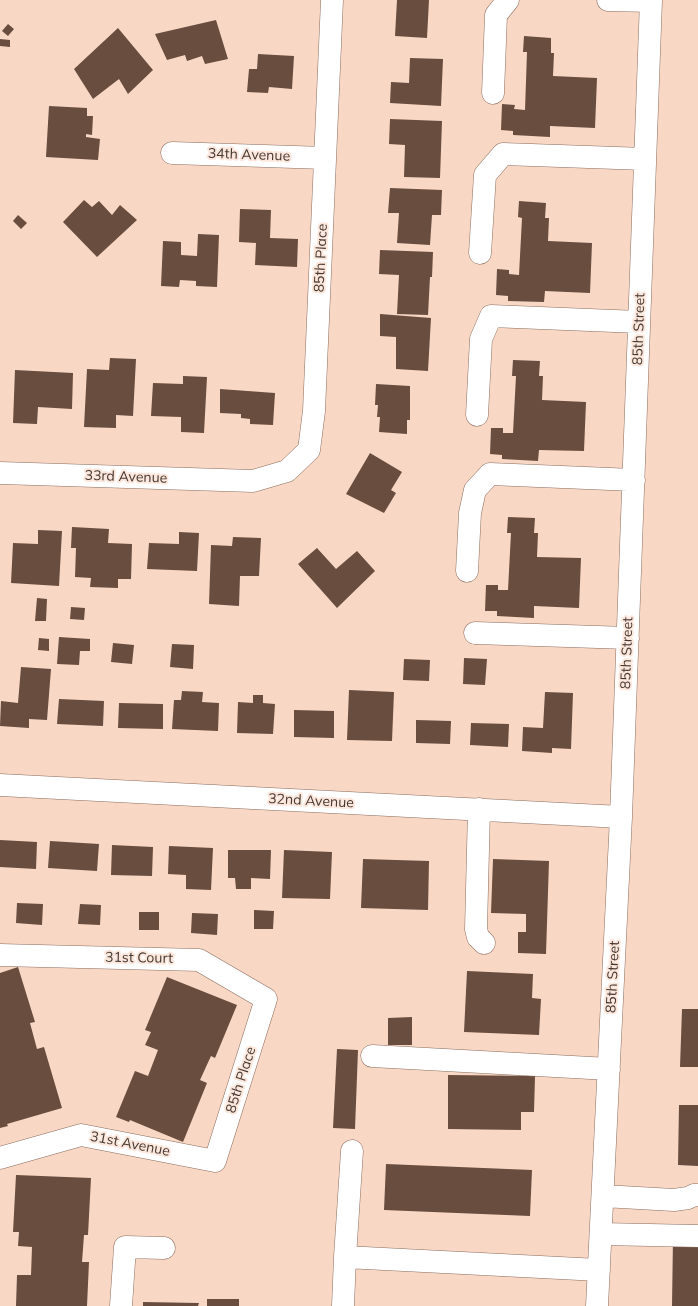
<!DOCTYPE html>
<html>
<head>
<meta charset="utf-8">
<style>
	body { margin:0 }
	canvas { display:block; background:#f8d7c5 }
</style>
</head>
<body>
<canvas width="698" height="1306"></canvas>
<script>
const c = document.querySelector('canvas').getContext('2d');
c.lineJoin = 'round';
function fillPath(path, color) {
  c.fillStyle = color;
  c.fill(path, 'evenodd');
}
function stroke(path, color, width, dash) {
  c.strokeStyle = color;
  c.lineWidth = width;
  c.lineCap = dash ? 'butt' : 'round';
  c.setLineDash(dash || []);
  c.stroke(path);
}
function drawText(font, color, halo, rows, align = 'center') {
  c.font = font + ' Mulish,sans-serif';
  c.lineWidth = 4;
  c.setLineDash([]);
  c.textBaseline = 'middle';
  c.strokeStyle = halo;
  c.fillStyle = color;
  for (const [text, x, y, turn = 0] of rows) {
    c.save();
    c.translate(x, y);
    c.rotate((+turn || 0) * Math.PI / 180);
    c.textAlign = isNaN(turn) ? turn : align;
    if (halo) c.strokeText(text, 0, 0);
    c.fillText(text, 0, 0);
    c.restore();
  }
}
const building = new Path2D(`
	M397,0h32l-2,38 -32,-2z
	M216,20l12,39 -23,5 -3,-8 -15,5 -2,-6 -18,5 -12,-26z
	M8,24l6,5 -6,7 -6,-5z
	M118,28l35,42 -25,24 -9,-15 -26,20 -19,-30z
	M524,36l27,2v15h3l-1,23 44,2 -2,50 -45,-2v11l-37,-2v-4l-12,-1 1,-26 13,1 -1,4 11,1 2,-58h-4z
	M0,39l10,1v7l-10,-1z
	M258,54l36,2 -2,33 -23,-2 -1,6 -21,-1 2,-23h8z
	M410,58l33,1 -2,47 -51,-3 1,-21 18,1z
	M49,106l38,2v8h6l-1,19 -6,-1v3l14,2 -2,21 -52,-3z
	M390,119l52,2 -2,57 -36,-1 1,-32 -16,-1z
	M390,188l52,2 -1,25h-9l-2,30 -33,-2 2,-30h-11z
	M84,200l8,7 7,-6 13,14 8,-10 17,15 -40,37 -34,-35z
	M519,201l27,2 -1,15h4l-1,23 44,2 -2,50 -45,-2 -1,11 -36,-1v-5l-12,-1 1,-26 12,1v4l10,1 3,-57 -4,-1z
	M240,209l31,1 -1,28 28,1 -1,28 -42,-2 1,-22 -17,-1z
	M18,215l9,8 -6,6 -8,-8z
	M198,234l21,1 -2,52 -21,-1v-5l-16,-1 -1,7 -18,-1 2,-45 18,1v13l16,1z
	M380,250l53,2 -1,25h-2l-2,38 -31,-1 2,-39 -20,-1z
	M380,314l51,4 -3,53 -32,-2v-32l-16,-1z
	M110,358l26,1 -3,57 -17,-1v13l-32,-1 3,-58 22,1z
	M513,360l27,1 -1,15h4l-1,24 44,2 -2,49 -45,-1 -1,11 -36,-2v-4l-12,-1 1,-26h12v5h10l3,-57h-4z
	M15,370l58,3 -1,36 -34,-2 -1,17 -24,-1z
	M183,376l24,1 -3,56 -23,-1v-15l-30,-1 2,-33 30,1z
	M376,384l34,2v34h-3v14l-28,-2 1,-15h-3l1,-12h-3z
	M220,389l55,4 -2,32 -23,-1v-5l-9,-1v-4l-21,-1z
	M370,453l32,19 -11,18 5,3 -12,20 -38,-19z
	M508,517l27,1 -1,15h4l-1,24 44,1 -2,50 -45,-2v12l-37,-2v-5h-12l1,-26h12v5h10l3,-57h-4z
	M72,527l37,2 -1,14 24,1 -1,35h-13v9l-28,-1 1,-9 -16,-1 1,-29h-5z
	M38,530l24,1 -3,55 -48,-3 2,-40 25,1z
	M179,532l20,1 -2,38 -50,-2 2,-26 30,1z
	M233,537l28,1 -2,38h-19l-1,30 -30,-2 2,-59 21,1z
	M317,548l19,21 21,-18 18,20 -38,37 -39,-44z
	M37,598l10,1 -1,22h-11z
	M71,607l14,1 -1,12 -14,-1z
	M59,637l31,2v12h-10l-1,14 -22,-1z
	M39,638l10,1v12l-11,-1z
	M113,643l21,2 -2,19 -21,-2z
	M172,644l22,1 -1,24 -23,-2z
	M464,658l23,1 -2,26 -22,-1z
	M404,659l26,1 -1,21 -26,-1z
	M21,667l30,2 -4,51 -18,-1v9l-29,-2 1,-25 17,2z
	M349,690l45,2 -2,49 -45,-1z
	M182,691l21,1 -1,10 17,1 -1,28 -46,-2 2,-29h7z
	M545,692l28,1 -2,56 -19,-1v5l-30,-2 1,-24 20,1z
	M253,695h10v8l12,1 -2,30 -36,-1 1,-31 15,1z
	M59,699l45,2 -1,25 -46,-2z
	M119,703l44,1v25l-45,-1z
	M294,710l40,1v27l-40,-1z
	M416,720l35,1 -1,23 -34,-1z
	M471,723l38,1 -1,23 -38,-2z
	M0,840l37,2 -1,27 -36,-2z
	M50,841l49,3 -2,27 -49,-3z
	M112,845l41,2 -1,29 -41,-1z
	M169,846l44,2 -2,42 -25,-1v-14l-18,-1z
	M228,850h43l-1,29 -19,-1v11h-15l-1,-11h-7z
	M284,850l48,2 -2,47 -48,-1z
	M363,859l66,2 -1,49 -67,-2z
	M493,859l56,2 -3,93 -28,-1v-21h8v-18l-35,-1z
	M17,903l26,1 -1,21 -26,-2z
	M80,904l21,1 -1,20 -22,-1z
	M254,910l20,1 -1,18h-19z
	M139,912h20v18h-20z
	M192,913l26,1 -1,21 -26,-2z
	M18,967l17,55 -5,1 7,26 7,-2 18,61 -55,16 1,2 -8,2v-155z
	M467,971l66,3 -1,24 9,1 -2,36 -75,-3z
	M167,977l70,28 -22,53 -4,-2 -11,24 7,3 -24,59 -53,-22 -1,2 -13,-5 19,-46 13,5 10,-26 -13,-5 6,-13 -6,-2z
	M682,1009h16v58h-18z
	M412,1017v28h-24v-27z
	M337,1049l21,1 -3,79 -22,-1z
	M448,1075l87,1 -1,36h-13v18l-73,-1z
	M679,1105h19v61l-20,-1z
	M386,1164l146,6 -2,46 -146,-6z
	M16,1175l75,3 -3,57h-4l-2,27h7l-2,44h-71l1,-31h14l1,-28 -14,-1 1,-14h-6z
	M673,1238h25v68h-26z
	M207,1299h32v7h-32z
	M143,1302l56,1 -1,3h-55z`);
const minor = new Path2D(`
	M608,0l43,1
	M493,93l3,-78 12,-15
	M172,153l153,5
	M480,253l5,-78 18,-21 142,5
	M477,415l4,-76 10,-23 148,6
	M0,473l253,8 34,-10 22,-21 5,-39 18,-411
	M467,571l3,-58 5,-23 15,-16 144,6
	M475,633l153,5
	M0,785l621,32
	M479,809l-3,120 2,8 6,6
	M0,955l199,5 67,39 -51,162 -134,-26 -81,23
	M372,1056l237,13
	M352,1151l-7,106 254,13
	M603,1196l71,4 14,-2 6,-3h4
	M601,1234l97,2
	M121,1306l4,-59 39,1
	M343,1306l2,-49
	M597,1306l24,-489 30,-817`);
const streetNames = [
	["34th Avenue",249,155,2],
	["85th Place",321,258,-87],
	["85th Street",639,329,-88],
	["33rd Avenue",126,477,2],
	["85th Street",627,653,-88],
	["32nd Avenue",311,801,3],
	["31st Court",139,958,1],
	["85th Street",613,977,-87],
	["85th Place",241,1080,-72],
	["31st Avenue",130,1144,11]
];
fillPath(building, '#694d3e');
stroke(minor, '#8a6d5d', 23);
stroke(minor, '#fff', 22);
drawText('14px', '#443730', '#fce7dc', streetNames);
</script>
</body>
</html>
